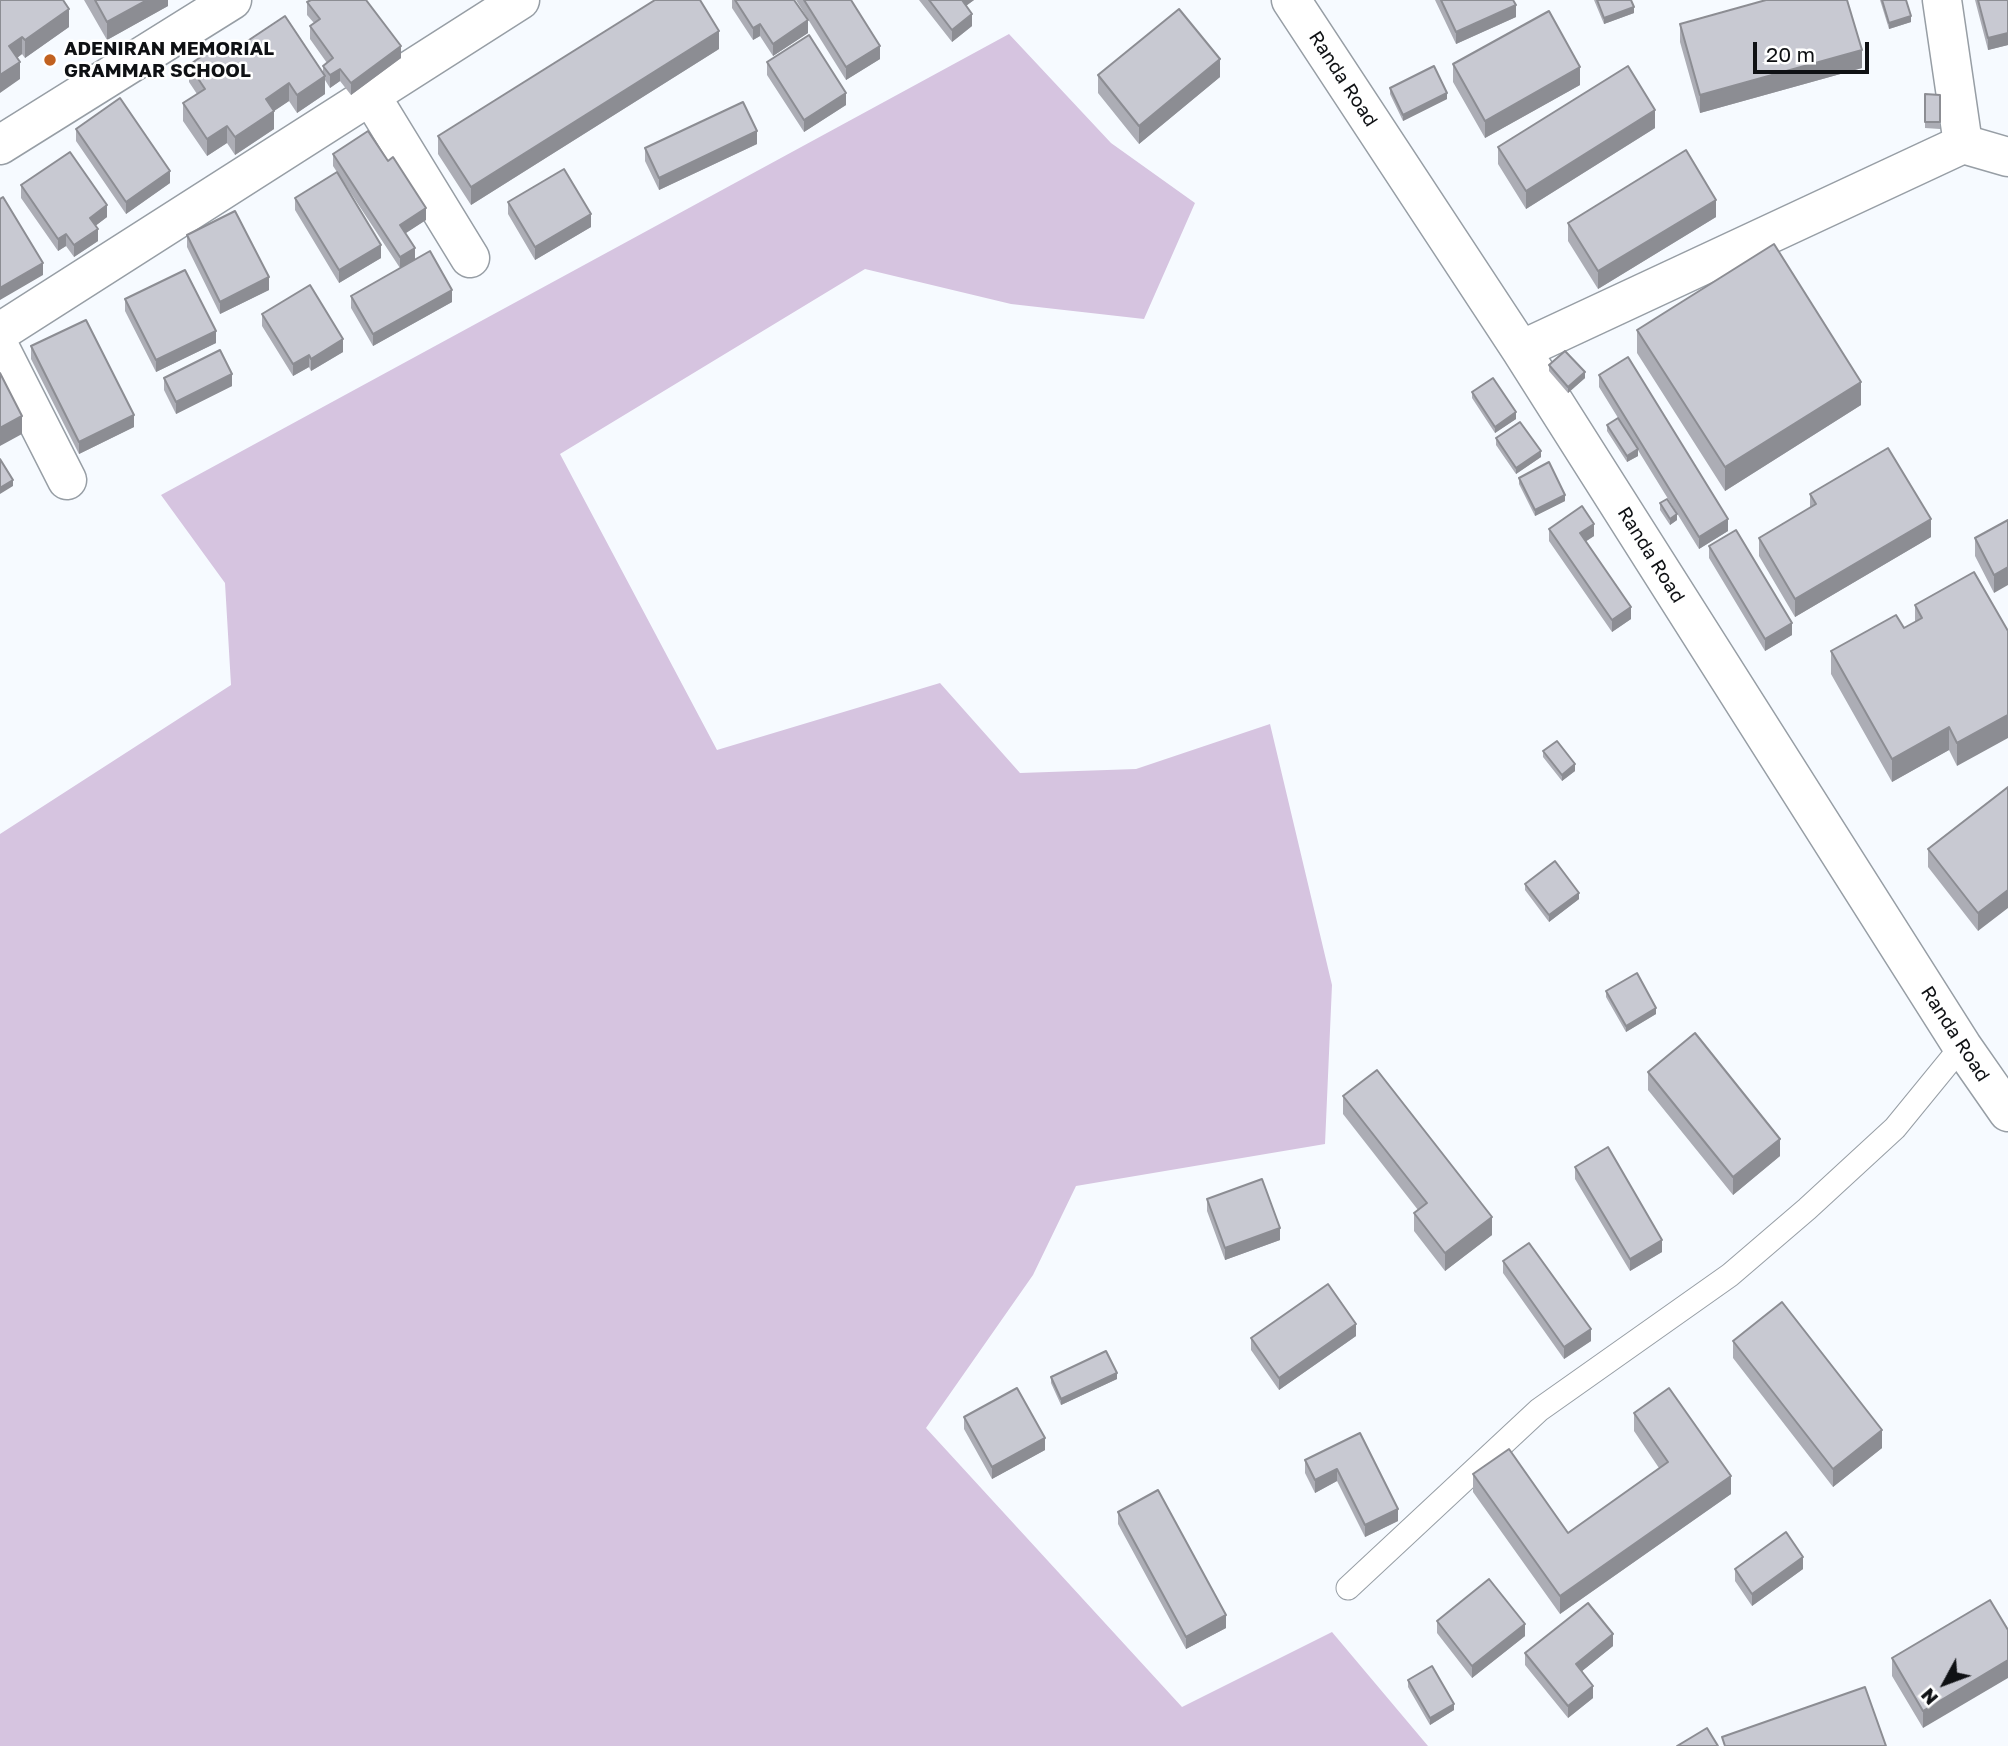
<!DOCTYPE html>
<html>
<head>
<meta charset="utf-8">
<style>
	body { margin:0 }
	#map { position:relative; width:2008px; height:1746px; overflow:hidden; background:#f6faff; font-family:"Golos Text",sans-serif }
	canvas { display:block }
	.north { position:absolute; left:1910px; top:1648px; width:70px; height:70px; -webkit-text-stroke:5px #fff; paint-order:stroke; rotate:229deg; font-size:19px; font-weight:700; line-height:28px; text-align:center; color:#0f1114 }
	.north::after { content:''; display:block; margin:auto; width:24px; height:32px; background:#0f1114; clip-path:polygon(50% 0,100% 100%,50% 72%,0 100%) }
	.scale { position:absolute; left:1753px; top:42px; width:116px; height:32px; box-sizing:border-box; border:4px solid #0f1114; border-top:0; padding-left:9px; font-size:21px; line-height:24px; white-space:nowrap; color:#0f1114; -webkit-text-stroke:5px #fff; paint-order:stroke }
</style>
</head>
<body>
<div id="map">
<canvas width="2008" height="1746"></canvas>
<div class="north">N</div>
<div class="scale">20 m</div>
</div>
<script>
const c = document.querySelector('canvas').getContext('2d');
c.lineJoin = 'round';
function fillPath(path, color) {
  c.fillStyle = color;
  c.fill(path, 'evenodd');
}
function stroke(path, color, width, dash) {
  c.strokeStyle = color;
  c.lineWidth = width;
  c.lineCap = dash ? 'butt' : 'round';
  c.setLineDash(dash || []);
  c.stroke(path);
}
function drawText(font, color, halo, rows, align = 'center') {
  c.font = font + ' "Golos Text",sans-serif';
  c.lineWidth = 5;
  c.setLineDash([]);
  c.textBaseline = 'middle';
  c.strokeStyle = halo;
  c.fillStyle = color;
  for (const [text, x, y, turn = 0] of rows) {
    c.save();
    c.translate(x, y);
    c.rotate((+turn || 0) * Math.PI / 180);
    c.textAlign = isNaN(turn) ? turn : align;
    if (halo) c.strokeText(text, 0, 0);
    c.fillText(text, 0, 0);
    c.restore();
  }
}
const forest = new Path2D(`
	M1009,34l102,109 84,60 -51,116 -133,-15 -146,-35 -305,185 157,296 223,-67 80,90 116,-4 134,-45 62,261 -7,159 -249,42 -43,89 -107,153 256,279 150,-75 96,114h-1428v-912l231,-149 -6,-102 -64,-88z`);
const lane = new Path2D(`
	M1348,1588l191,-178 191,-135 77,-66 88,-81 67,-82`);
const street = new Path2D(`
	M1291,0l230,350 441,696 46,66
	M1942,0l21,144
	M369,93l101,165
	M0,145l232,-145
	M0,332l520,-332
	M0,348l67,132
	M1521,350l442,-206 45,13`);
const wall = new Path2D(`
	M0,0l69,27 -44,31 -3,-4 -5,4 3,21z
	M84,0h84v6l-61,34z
	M732,0h62l14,33 -35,23 -13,-20 -7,4 -21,-32z
	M796,0h55l29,59 -34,21z
	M919,0h55l-8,6 6,20 -20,16z
	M1435,0h78l3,17 -60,27z
	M1594,0h37l3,13 -30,11z
	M1880,0h26l5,22 -22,7z
	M1975,0h33v45l-20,5z
	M307,2l94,56 -50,37 -11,-14 -10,7 -5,-8v14l-28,19 -8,-12 -15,10v18l-39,26 -8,-12 -20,13 -24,-35v-18l14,-9 -8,-12v-17l134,9v-8l4,-3 -17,-24v-13l4,-3 -7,-8z
	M1680,24l182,44 -162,45 -20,-71z
	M719,49l-248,156 -33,-51v-18z
	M767,62l79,43 -42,27 -37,-57z
	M1453,64l127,21 -95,53 -32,-56z
	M1098,75l122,2 -81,67 -41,-51z
	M1390,88l57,11 -44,22 -13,-27z
	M1925,94l15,1v34l-15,-1z
	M1655,128l-129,81 -28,-45v-17z
	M76,129l94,54 -44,31 -50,-73z
	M757,144l-98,46 -14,-29v-13z
	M333,154l93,66 -21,13 10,27 37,42 -79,44 -22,-38v-12l49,-28 -67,-102z
	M21,185l86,32 -12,9 3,15 -24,16 -8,-11 -8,5 -37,-53z
	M295,198l86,60 -42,25 -44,-73z
	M508,202l83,25 -56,33 -27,-46z
	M1716,217l-118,72 -30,-48v-18z
	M187,235l82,55 -49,24 -33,-67z
	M125,299l91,44 -60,29 -31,-61z
	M262,314l81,38 -32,19 -2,-4 -16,9 -31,-50z
	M1637,330l224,75 -136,86 -88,-138z
	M31,346l103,81 -55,27 -48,-95z
	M1549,365l36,13 -17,15 -19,-22z
	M1599,375l129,156 -29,18 -100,-162z
	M164,378l68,8 -56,28 -12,-24z
	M1472,392l44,27 -21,14 -23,-35z
	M1607,425l31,31 -11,6 -20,-31z
	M1496,438l45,19 -25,17 -20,-29z
	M1519,478l46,23 -30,15 -16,-32z
	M1810,494l121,43 -136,80 -36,-61v-18l51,-30z
	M1660,503l17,17 -7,5 -10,-15z
	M2008,520l-14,73 -19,-37v-18z
	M1549,529l45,7 -9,6 46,77 -19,13 -63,-91z
	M1709,546l83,89 -27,16 -56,-93z
	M1974,572l-17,194 -8,-16 -57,32 -61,-108v-23l73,-23 11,-6v-17z
	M1543,751l32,20 -13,10 -19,-24z
	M2008,787l-30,144 -50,-64v-18z
	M1525,884l54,15 -30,23 -24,-32z
	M1606,991l50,23 -30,18 -20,-35z
	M1648,1072l132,84 -47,39 -85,-105z
	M1343,1096l149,139 -47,36 -31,-40v-18l4,-3 -75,-96z
	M1575,1167l87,85 -32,19 -55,-92z
	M1207,1199l73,41 -55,20 -18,-49z
	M1503,1261l88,80 -27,18 -61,-86z
	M1356,1336l-77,54 -28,-40v-12z
	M1733,1341l149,107 -49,39 -100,-129z
	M1051,1377l66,2 -56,26 -10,-22z
	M1634,1413l97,81 -171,120 -87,-122v-18l95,59 91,-65 -25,-37z
	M964,1417l81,33 -53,29 -28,-50z
	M1360,1433l38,88 -33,16 -28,-56 -22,12 -10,-20v-13z
	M1118,1512l108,116 -40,21 -68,-125z
	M1735,1569h68l-51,37 -17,-25z
	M1990,1600l-67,128 -31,-52v-18z
	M1437,1621l88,15 -53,42 -35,-45z
	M1613,1646l-31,25 11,27 -25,20 -43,-53v-12z
	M1408,1680l46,30 -24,15 -22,-38z`);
const shadedWall = new Path2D(`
	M147,0h21v6l-61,34v-18z
	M960,0h14l-14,10z
	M1516,5v12l-60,27v-12z
	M1634,7v6l-30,11v-6z
	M69,9v18l-44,31v-18z
	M972,14v12l-20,16v-12z
	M1911,16v6l-22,7v-6z
	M808,20v13l-35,23v-12z
	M760,24v12l-7,4v-12z
	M719,31v18l-248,156v-18z
	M2008,33v12l-20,5v-12z
	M22,37v17l-13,10v-18z
	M401,46v12l-50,37v-12z
	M880,46v13l-34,21v-13z
	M1862,50v18l-162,45v-18z
	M1220,59v18l-81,67v-18z
	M20,62v17l-20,14v-18z
	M1580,67v18l-95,53v-17z
	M340,69v12l-10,7v-13z
	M325,76v18l-28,19v-18z
	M289,83v18l-15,10v18l-39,26v-18l31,-38z
	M846,93v12l-42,27v-12z
	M1447,93v6l-44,22v-6z
	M1655,110v18l-129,81v-18z
	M227,126v17l-20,13v-17z
	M757,131v13l-98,46v-12z
	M170,171v12l-44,31v-12z
	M1716,200v17l-118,72v-18z
	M107,205v12l-17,13v-12z
	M426,208v12l-26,17v-12z
	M591,214v13l-56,33v-13z
	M98,229v12l-24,16v-12z
	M66,234v12l-8,5v-12z
	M381,245v13l-42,25v-13z
	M415,248v12l-15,9v-12z
	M43,263v12l-43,25v-12z
	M269,277v13l-49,24v-12z
	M452,290v12l-79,44v-12z
	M216,331v12l-60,29v-12z
	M343,339v13l-32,19v-12z
	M309,355v12l-16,9v-12z
	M1585,372v6l-17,15v-6z
	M232,374v12l-56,28v-12z
	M1861,382v23l-136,86v-24z
	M1516,412v7l-21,14v-6z
	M134,415v12l-55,27v-12z
	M22,416v18l-22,12v-18z
	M1638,449v7l-11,6v-6z
	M1541,451v6l-25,17v-6z
	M13,480v6l-13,8v-6z
	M1565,495v6l-30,15v-6z
	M1677,514v6l-7,5v-6z
	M1728,519v12l-29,18v-12z
	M1931,519v18l-136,80v-18z
	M1594,524v12l-14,9v-12z
	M2008,567v18l-14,8v-18z
	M1631,607v12l-19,13v-12z
	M1792,623v12l-27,16v-12z
	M2008,715v23l-51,28v-23z
	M1949,727v23l-57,32v-23z
	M1575,764v7l-13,10v-6z
	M2008,890v18l-30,23v-18z
	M1579,893v6l-30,23v-7z
	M1656,1008v6l-30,18v-6z
	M1780,1139v17l-47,39v-18z
	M1492,1217v18l-47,36v-18z
	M1280,1228v12l-55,20v-12z
	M1662,1240v12l-32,19v-12z
	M1356,1324v12l-77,54v-12z
	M1591,1329v12l-27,18v-12z
	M1117,1373v6l-56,26v-6z
	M1882,1430v18l-49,39v-18z
	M1045,1438v12l-53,29v-12z
	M1337,1469v12l-22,12v-13z
	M1731,1476v18l-171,120v-18z
	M1398,1509v12l-33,16v-12z
	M1803,1557v12l-51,37v-12z
	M1226,1615v13l-40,21v-12z
	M1525,1624v12l-53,42v-12z
	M1613,1634v12l-37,30v-12z
	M2008,1660v18l-85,50v-17z
	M1593,1686v12l-25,20v-12z
	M1454,1704v6l-24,15v-7z`);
const building = new Path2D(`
	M0,0h63l6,9 -44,31 -3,-3 -13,9 11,16 -20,13z
	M95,0h52l-40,22z
	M311,0h55l35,46 -50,37 -11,-14 -10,6 -7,-9 10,-8 -23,-32 10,-7 -13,-17z
	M655,0h45l19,31 -248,156 -33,-51z
	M735,0h59l14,20 -35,24 -13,-20 -7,4z
	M804,0h47l29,46 -34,21z
	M929,0h33l10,14 -20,16z
	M1441,0h72l3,5 -60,27z
	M1597,0h34l3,7 -30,11z
	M1766,0h81l15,50 -162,45 -20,-71z
	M1882,0h24l5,16 -22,7z
	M1978,0h30v33l-20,5z
	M1179,9l41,50 -81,67 -41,-51z
	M1549,11l31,56 -95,54 -32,-57z
	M285,16l40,60 -28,19 -8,-12 -23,16 8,12 -39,26 -8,-11 -20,13 -24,-36 22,-14 -16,-24 32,-22 7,11z
	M809,35l37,58 -42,27 -37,-58z
	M1434,66l13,27 -44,22 -13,-27z
	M1628,66l27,44 -129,81 -28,-44z
	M1925,94l15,1v27h-15z
	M120,98l50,73 -44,31 -50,-73z
	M743,102l14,29 -98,47 -14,-30z
	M368,131l20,30 5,-4 33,51 -26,17 15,23 -15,9 -67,-103z
	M1686,150l30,50 -118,71 -30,-48z
	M70,152l37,53 -17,13 8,11 -24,16 -8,-11 -8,5 -37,-54z
	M564,169l27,45 -56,33 -27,-45z
	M337,172l44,73 -42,25 -44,-72z
	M3,197l40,66 -43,25v-89z
	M235,211l34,66 -49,25 -33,-67z
	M1774,244l87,138 -136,85 -88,-137z
	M430,251l22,39 -79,44 -22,-38z
	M185,270l31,61 -60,29 -31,-61z
	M310,285l33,54 -32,20 -2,-4 -16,9 -31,-50z
	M86,320l48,95 -55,27 -48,-96z
	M220,350l12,24 -56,28 -12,-24z
	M1565,351l20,21 -17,15 -19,-22z
	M1628,357l100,162 -29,18 -100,-162z
	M0,373l22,43 -22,12z
	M1493,378l23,34 -21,15 -23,-35z
	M1618,418l20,31 -11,7 -20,-31z
	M1520,422l21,29 -25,17 -20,-30z
	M1888,448l43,71 -136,80 -36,-61 57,-34 -6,-10z
	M0,459l13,21 -13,8z
	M1549,462l16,33 -30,15 -16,-32z
	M1667,499l10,15 -7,5 -10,-16z
	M1582,506l12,18 -14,9 51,74 -19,13 -63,-91z
	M2008,520v47l-14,8 -19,-37z
	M1736,530l56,93 -27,16 -56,-93z
	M1974,572l34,59v84l-51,28 -8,-16 -57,32 -61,-108 65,-36 8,13 18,-10 -7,-13z
	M1557,741l18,23 -13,11 -19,-24z
	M2008,787v103l-30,23 -50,-64z
	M1555,861l24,32 -30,22 -24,-31z
	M1637,973l19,35 -30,18 -20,-35z
	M1695,1033l85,106 -47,38 -85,-105z
	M1377,1070l115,147 -47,36 -31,-40 13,-10 -84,-107z
	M1608,1147l54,93 -32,19 -55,-92z
	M1262,1179l18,49 -55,20 -18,-49z
	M1529,1243l62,86 -27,18 -61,-86z
	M1328,1284l28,40 -77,54 -28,-40z
	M1782,1302l100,128 -49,39 -100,-128z
	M1106,1351l11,22 -56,26 -10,-22z
	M1017,1388l28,50 -53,29 -28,-50z
	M1669,1388l62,88 -171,120 -87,-122 36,-25 59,84 100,-71 -34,-49z
	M1360,1433l38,76 -33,16 -28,-56 -22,11 -10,-20z
	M1158,1490l68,125 -40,22 -68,-125z
	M1786,1532l17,25 -51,37 -17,-25z
	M1489,1579l36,45 -53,42 -35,-45z
	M1990,1600l18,30v30l-85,51 -31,-53z
	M1588,1603l25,31 -37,30 17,22 -25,20 -43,-53z
	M1432,1666l22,38 -24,14 -22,-38z
	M1865,1687l21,59h-161l-3,-9z
	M1707,1728l11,18h-41z`);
const markers = [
	[50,60,7,"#c16120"]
];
const poiNames = [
	["ADENIRAN MEMORIAL",64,49],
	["GRAMMAR SCHOOL",64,71]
];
const streetNames = [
	["Randa Road",1343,79,57],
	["Randa Road",1651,555,58],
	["Randa Road",1955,1034,57]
];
fillPath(forest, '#d6c4e0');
stroke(lane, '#979ea5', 25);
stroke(street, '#979ea5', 41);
stroke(lane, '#fff', 23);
stroke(street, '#fff', 38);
fillPath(wall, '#acadb5');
fillPath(shadedWall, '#8c8d93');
fillPath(building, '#c8c9d2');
stroke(building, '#8c8d93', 2);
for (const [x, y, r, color] of markers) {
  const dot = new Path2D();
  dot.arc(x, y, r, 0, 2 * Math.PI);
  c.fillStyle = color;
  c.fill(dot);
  stroke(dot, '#fff', 2.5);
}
drawText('bold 19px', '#0f1114', '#fff', poiNames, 'left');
drawText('19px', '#0f1114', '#fff', streetNames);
</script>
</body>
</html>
